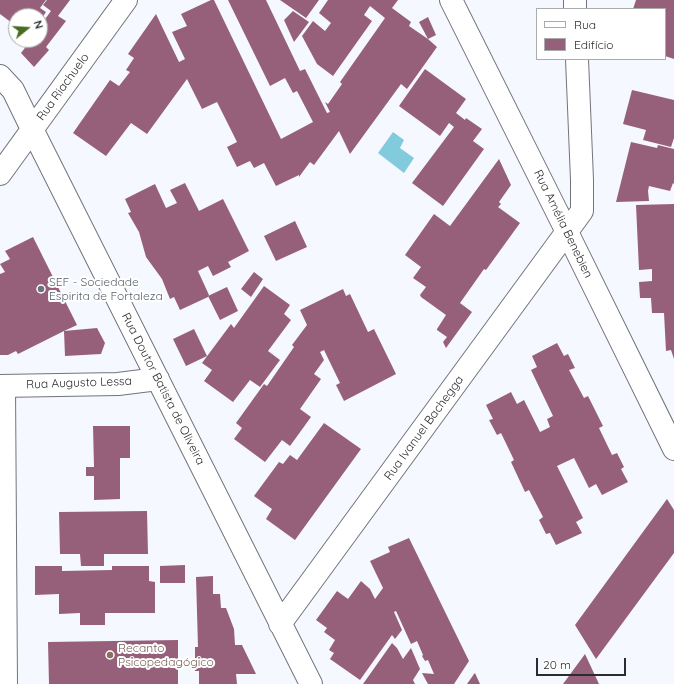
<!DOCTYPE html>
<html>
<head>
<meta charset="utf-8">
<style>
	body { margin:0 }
	#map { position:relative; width:674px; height:684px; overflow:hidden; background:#f5f8ff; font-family:Quicksand,sans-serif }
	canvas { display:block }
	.legend { position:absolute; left:536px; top:8px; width:130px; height:52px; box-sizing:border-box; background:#fff; border:1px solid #aaabac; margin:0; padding:5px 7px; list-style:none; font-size:12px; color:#2b2c2f }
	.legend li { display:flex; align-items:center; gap:8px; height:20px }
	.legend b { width:20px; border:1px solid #aaabac }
	.north { position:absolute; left:8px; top:8px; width:40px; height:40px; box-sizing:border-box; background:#fff; border:1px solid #aaabac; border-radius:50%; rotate:72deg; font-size:11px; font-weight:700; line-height:16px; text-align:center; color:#2b2c2f }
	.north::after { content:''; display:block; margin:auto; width:14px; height:18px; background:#4a6a20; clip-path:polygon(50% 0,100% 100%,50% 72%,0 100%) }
	.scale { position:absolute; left:536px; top:658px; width:90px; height:18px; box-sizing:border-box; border:2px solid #2b2c2f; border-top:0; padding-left:5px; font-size:12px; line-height:14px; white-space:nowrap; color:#2b2c2f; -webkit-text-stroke:3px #fff; paint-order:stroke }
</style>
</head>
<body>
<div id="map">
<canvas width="674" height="684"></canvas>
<ul class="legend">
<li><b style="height:5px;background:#fff"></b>Rua</li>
<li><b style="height:11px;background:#96607a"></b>Edifício</li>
</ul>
<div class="north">N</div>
<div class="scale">20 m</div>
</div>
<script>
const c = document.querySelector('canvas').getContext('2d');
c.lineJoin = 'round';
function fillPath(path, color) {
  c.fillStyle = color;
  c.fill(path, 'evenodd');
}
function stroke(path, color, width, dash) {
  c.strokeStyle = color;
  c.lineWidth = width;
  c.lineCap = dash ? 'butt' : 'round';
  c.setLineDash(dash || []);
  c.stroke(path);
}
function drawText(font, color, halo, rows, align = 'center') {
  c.font = font + ' Quicksand,sans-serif';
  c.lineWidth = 4;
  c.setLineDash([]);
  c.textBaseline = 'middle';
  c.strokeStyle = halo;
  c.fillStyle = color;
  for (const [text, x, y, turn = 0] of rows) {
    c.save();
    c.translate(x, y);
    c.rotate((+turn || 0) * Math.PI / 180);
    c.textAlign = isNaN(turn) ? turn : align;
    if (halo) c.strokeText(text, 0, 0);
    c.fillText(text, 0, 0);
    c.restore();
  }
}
const water = new Path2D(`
	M393,132l11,8 -4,8 14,10 -10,15 -26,-20z`);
const building = new Path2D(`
	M0,0h46l-6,8 6,4 -6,9v-5h-24v10l-16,-12z
	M47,0h23l-12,16 8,5 -20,26 3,3 -15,17 -13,-14 10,-13h9v-14l11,-15 -8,-6z
	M211,0h3l67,139 32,-17 -16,-31 -4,2 -8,-15 -15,8 -42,-86h38l34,71 5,-2 22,44 3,-1 -5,-10 3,2 14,-20 -2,-2 45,-64 -15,-12 -6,9 8,6 -39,55 -16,-12 -15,-28 11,-15 12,10 6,-8 -12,-10 9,-13h70l-6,8 19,14 -2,4 19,13 -9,-17 9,-5 8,18 -8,4 9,8 -30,42 -6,-5 -51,70 -11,-23 -25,34 -4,-3 -11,15v-2l-23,11 -12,-23 -10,5 -4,-7 -13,6 -10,-20 10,-5 -20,-40 -15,7 -15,-30 -40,55 -16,-11 -25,33 -33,-23 37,-53 9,6 11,-14 -4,-2 8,-12 -6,-4 28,-40 23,48 6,-3 -13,-27 15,-6 -6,-12z
	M280,0h39l-13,18z
	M636,0h38v59l-9,-3v-47h-32z
	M293,11l16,11 -15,20 -10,-22z
	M425,69l41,30 -10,14 9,7 1,-2 16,11 -9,12 11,8 -41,57 -31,-23 42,-56 -5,-4 -9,13 -41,-30z
	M632,90l42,10v38l-3,9 -28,-7 3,-10 -23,-6z
	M631,142l26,6 1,-3 16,4v35l-1,-1 -3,8 -21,-5 -1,5 1,10 -33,1z
	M499,159l12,26 -12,17 2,2 -3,3 22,16 -34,47 -2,-1 -24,34 12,9 -26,36 -3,-6 4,-5 -10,-7v-1l9,-14 -25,-18 -1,-2 6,-8 -13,-9 8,-11 -16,-12 29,-41 16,12z
	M185,183l14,28 24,-12 26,52 -21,11 3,5 -18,9 -5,-10 -10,5 11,24 -1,2 -28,13 -6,-13 -4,2 -8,-20 -16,-22 -7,-25 -11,-19 3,-1 -6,-13 30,-15 11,24 11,-5 -7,-13z
	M674,204v155l-3,-9 -5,1 -2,-38h-12l-1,-15h-11l-1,-16 13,-1v-12l-13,1 -3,-65z
	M295,221l12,26 -31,14 -12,-25z
	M33,237l44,88 -13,6 33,-3 8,15 -4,11 -36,2 -1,-25 -46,23 -2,-3 -8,4h-8v-81l5,-2 -5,-8 10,-5 -5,-8z
	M254,272l9,7 -12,18 -10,-8z
	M264,286l26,19 -6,9 7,6 -23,31 12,9 -20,27 -10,-7 -17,22 -29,-21 8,-11 -10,-7 29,-39 3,4z
	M227,287l11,24 -18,9 -12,-24z
	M343,289l3,7 4,-2 18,38 6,-3 22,45 -52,27 -8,-16 4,-2 -16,-33 -4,2 4,8 -10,14 7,5 -21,30 11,8 -21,29 -8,-6 -17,22 -31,-23 8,-11 -6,-5 28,-39 3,2 27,-39 -2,-2 15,-20 -7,-15z
	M194,329l13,27 -21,10 -13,-27z
	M557,343l7,13 4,-2 7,14 -6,2 15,28 4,-2 15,30 -4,2 13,27 5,-2 7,14 -3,2 7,13 -26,13 -6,-11 -7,4 -15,-30 -17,8 26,52 -7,4 6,11 -26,12 -6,-12 -4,1 -7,-14 4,-3 -14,-27 -4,2 -14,-30 3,-2 -13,-27 -4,2 -8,-15 4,-1 -7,-14 25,-13 6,12 7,-4 16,32 10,-5 -3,-8 6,-3 -22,-46 6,-3 -5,-11z
	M324,423l37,26 -66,91 -29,-21 6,-10 -18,-13 25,-34 4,2 7,-9 7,5z
	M93,426h37v32h-10v41l-26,1v-24h-8v-9h8z
	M667,499l7,11v43l-78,106 -21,-34z
	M147,511l1,43h-44v12h-23l-1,-12h-20l-1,-42z
	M409,538l60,123 -15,23h-26l-6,-11 12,1 -6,-14 -3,1 -3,-5 1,-1 -6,-14 -6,3 -15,-33 -2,1 8,18 -7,9 -3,-4 -32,45 -30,-21 4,-6 -5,-3 6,-10 -11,-8 3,-4 -11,-8 21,-29 11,8 13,-18 9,8 5,10 8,-11 -13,-27 20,-9 -2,-5z
	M185,565v18h-25v-17z
	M35,566h27v5l50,-1v-4h37v15l6,1v31h-50v12h-25v-12l-21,1v-20l-24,1z
	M213,576v18h7l1,14h5l8,21 1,16h7l14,29h-20l1,10h-38v-13h-4v-24h3l-2,-70z
	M178,640v44h-129l-1,-42z
	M392,643l5,5 6,11 8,-11 9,21 -7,11 2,4h-52z
	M585,654l14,30h-36z
	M475,673l5,11h-13l7,-10z`);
const minor = new Path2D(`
	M451,0l116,232 107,217
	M575,0v9
	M0,76l13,14 19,39 279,555
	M0,174l126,-174
	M0,386l118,-2 40,-5
	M4,386l2,298
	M280,624l302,-413v-31l-5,-121`);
const markers = [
	[41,289,4,"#6b7280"],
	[110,655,4,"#8d6e63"]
];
const streetNames = [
	["Rua Riachuelo",63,87,-54],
	["Rua Amélia Benebien",563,224,64],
	["Rua Augusto Lessa",79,383,-2],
	["Rua Doutor Batista de Oliveira",163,389,63],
	["Rua Ivanuel Bachegga",424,428,-54]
];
const worshipNames = [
	["SEF - Sociedade",49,282],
	["Espirita de Fortaleza",49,296]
];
const educationNames = [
	["Recanto",118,648],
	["Psicopedagógico",118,662]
];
fillPath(water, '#81cbdd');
fillPath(building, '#96607a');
stroke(minor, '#72747b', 24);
stroke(minor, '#fff', 22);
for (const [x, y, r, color] of markers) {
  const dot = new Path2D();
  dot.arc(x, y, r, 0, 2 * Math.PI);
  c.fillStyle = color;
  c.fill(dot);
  stroke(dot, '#fff', 1.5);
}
drawText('12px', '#2b2c2f', '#fff', streetNames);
drawText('12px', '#5b616d', '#fff', worshipNames, 'left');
drawText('12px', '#785e54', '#fff', educationNames, 'left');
</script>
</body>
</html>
